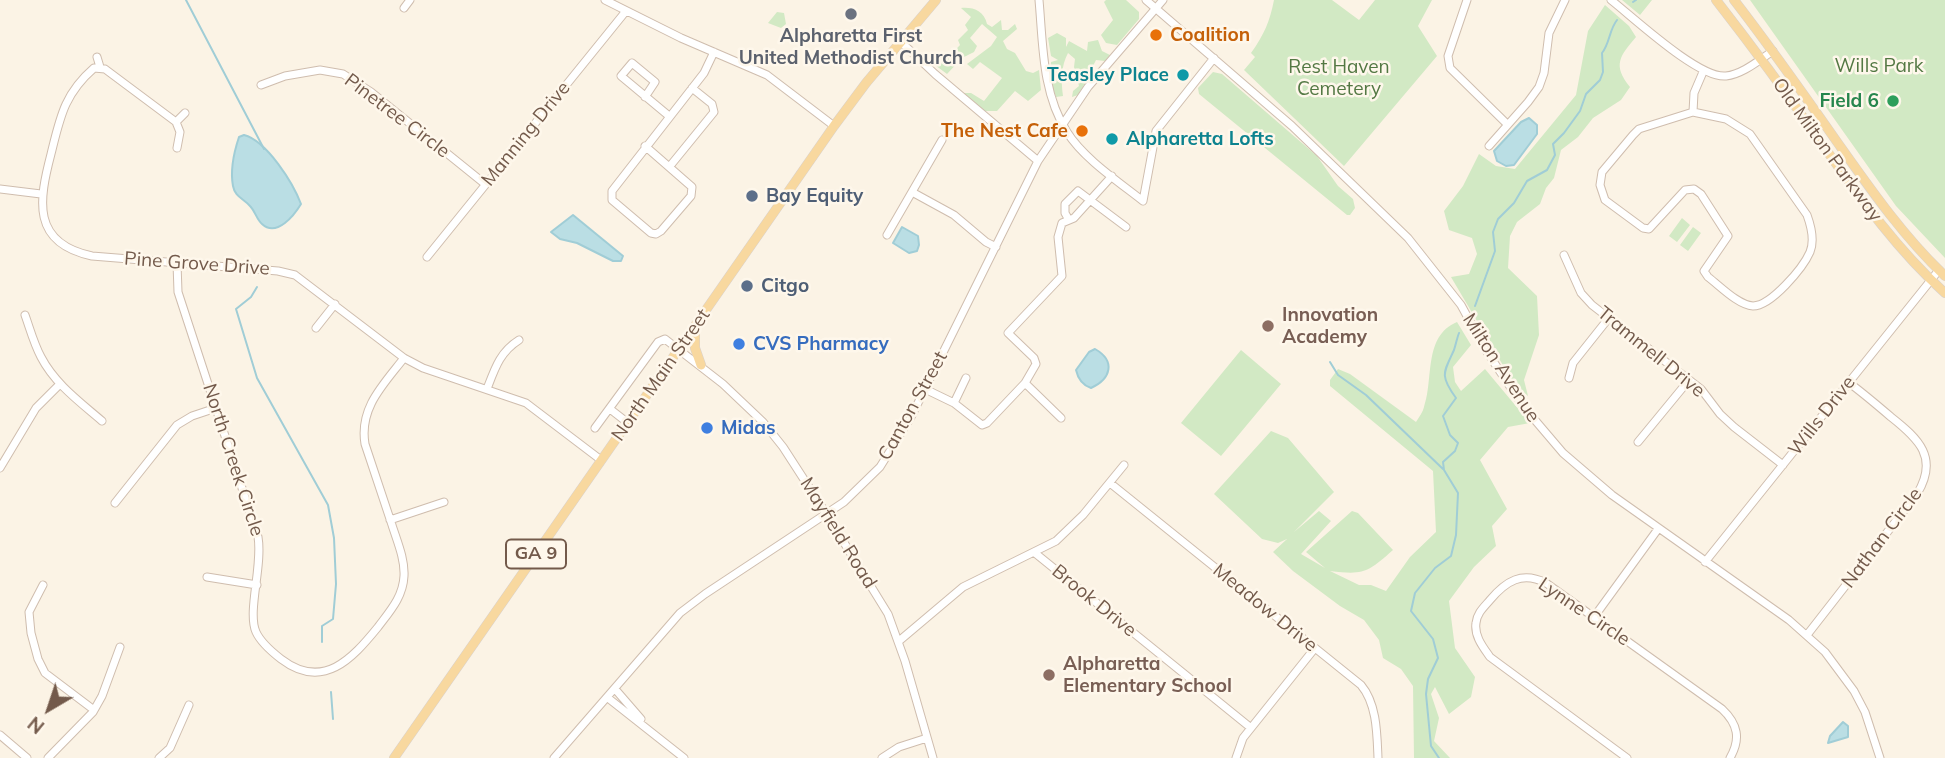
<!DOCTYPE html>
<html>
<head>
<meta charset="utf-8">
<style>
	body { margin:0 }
	#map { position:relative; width:1945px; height:758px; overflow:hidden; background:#fbf3e5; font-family:Mulish,sans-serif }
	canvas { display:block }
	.north { position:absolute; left:14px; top:674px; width:70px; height:70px; -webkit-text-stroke:5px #fef7eb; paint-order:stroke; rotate:219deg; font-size:19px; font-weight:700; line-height:28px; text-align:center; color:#735a4b }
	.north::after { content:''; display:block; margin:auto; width:24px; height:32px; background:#735a4b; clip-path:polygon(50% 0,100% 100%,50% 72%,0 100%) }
</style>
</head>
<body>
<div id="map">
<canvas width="1945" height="758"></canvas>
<div class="north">N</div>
</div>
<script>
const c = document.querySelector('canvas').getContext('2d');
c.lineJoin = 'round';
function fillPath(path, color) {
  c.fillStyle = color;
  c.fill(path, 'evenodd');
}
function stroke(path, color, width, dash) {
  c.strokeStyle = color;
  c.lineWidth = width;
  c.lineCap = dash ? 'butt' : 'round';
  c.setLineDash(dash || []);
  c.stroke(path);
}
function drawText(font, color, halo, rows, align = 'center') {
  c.font = font + ' Mulish,sans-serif';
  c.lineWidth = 5;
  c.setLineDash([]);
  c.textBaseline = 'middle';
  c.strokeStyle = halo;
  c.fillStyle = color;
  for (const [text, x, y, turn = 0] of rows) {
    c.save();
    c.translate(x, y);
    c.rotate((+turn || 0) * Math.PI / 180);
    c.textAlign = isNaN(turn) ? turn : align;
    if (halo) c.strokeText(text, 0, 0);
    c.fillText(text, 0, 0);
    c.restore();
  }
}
const green = new Path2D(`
	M1106,0h20l13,12v7l-22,26 -11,-2 -5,-8 12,-15 -9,-18z
	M1274,0h58l27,20 16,-20h57l-14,26 19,30 -93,110 -100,-96 11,-13 -4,-4c13,-18 19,-32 23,-53z
	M1622,0h30l-12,15z
	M1750,0h195v258l-49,-52z
	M1605,5l24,21 7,11c-16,19 -24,28 -6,50l-9,13 -28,18 -15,19 -17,13 -7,28 -8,10 -6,16 -23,18 -7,14 -2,32 29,28 2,39 -15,45 4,16 -14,-12 -63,-107 18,-3 8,-20 -5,-16 -23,-8 -5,-19 19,-25 16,-32 17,12 19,3 61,-74 12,-64z
	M961,8c13,-1 23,3 26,16l5,3 9,-7 1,10h6l7,-6 2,5 -14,12 4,8 8,4 11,18 7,2 6,-3 2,20 -13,11 -13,-10 -18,20h-12l-22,-18h8l13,8 18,-23 -22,-16 -7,7 -6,-5 24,-18 6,-9 -15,-13 -12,14 7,8 -3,6 -12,6 -15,16 -12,-9 8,-2 17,-18 -2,-5 10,-10 -3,-5 6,-8z
	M777,12l7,1 2,11 -5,4 -13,-5z
	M1057,33l9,5v9l3,-6 18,10 1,-9 10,-2 4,11 8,4 -5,6 -9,-1 -3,6 2,9 -7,10h-4l-6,10 -6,2 1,-6 6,-5 -5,-19 1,-8 -7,-6c-7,13 -7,28 -5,43l-7,1 -6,-17 1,-18 7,-2 -7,-4 -3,-18z
	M1213,72l9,2 95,82 21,30 15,13 2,9 -5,7h-3l-148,-121 -1,-6z
	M1682,218l8,7 -13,17 -8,-6z
	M1693,227l8,6 -13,18 -8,-6z
	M1457,322l14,23 -18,22 2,15 6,9 24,-22 45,54 -22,4 -28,33 27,49 -15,17 4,20 -22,21 -25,34 6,47 20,29 -4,20 -22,17 -14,-27 -4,7 8,24 -5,23 16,17h-36l-1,-72 -12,-17 -18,-11 -4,-18 -15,-20 -24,-14 -47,-35 -20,-19 14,-13 -9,4 -16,-4 -48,-45 57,-63 17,7 46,54 -40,40 25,-21 12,10 -30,33 24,14 -19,-16 46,-41 6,2 35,37c-26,23 -29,25 -63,21l29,14h12l15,6 24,-34 26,-25 -3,-61 -103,-85v-6l8,-11 12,5 66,48c3,-5 7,-10 8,-15 10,-28 -1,-71 33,-85z
	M1241,350l40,34 -60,72 -40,-33z`);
const water = new Path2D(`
	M1529,118l8,7v9l-23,31 -8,1 -9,-5 -3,-10 27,-29z
	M244,135c23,6 49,48 57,69 -6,10 -24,34 -39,20 -5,-4 -7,-13 -12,-18 -7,-8 -15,-9 -17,-20 -3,-16 1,-34 6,-49z
	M573,215l50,41 -2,5h-8l-36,-18 -17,-4 -9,-7z
	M902,227l16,9 1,9 -2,6 -8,2 -16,-10z
	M1095,349c21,12 16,30 -4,39 -9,-3 -13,-9 -15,-18l13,-18z
	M1843,722l5,4v11l-20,6 2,-7z`);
const stream = new Path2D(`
	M186,0l78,149
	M1633,2l3,-2
	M257,287l-6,10 -15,12 21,69 71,127 6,33 2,46 -3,35 -11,7v16
	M1475,306l20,-55 -2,-19 5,-13 16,-16 13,-22 20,-11 8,-15 -2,-11 11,-11 16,-22 6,-17 14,-14 3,-8 -1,-19c8,-10 7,-23 15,-33
	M1330,362l8,13 28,20 77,74
	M331,692l2,27
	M1439,758l-8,-12 -5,-52 2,-15 10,-21 -5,-19 -22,-28 4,-18 20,-25 16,-12 5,-21 2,-42 -14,-23 -1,-8 12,-11 3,-8 -8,-8 -7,-19 13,-18c-17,-23 -12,-26 -2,-48 2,-6 3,-12 5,-17`);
const minor = new Path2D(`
	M605,0l76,38 86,37 67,51
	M1039,0c4,44 3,93 28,132 16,26 52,50 76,69l13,-70 58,-73
	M1146,0l146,126 116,112 53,67 24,44 38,57 40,47 49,42 177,125 36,32 29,39 11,21 15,46
	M1467,0l-19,56 2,12 57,56
	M1611,0c23,18 88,79 115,76 17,-2 33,-16 47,-25
	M404,8l6,-8
	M900,41l35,33 103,87
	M97,57l3,10
	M261,85l24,-9 35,-6 23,4 28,18 114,92
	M645,97l10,-15 -23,-19 -11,13 48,40
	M1693,112l33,7 24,15 57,81c4,11 8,25 3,37 -7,16 -39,54 -57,54 -15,-1 -33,-20 -45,-29l-4,-6 24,-35 -27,-42 -7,-5 -9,1 -36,39 -6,-1 -38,-28 -5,-15 2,-13 31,-37 6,-6z
	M1693,112l1,-19 9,-21
	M176,122l9,-9
	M645,146l47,41 -1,9 -30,35 -5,3 -5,-1 -39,-33v-9l92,-118 10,-21
	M1489,146l39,-44 11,-15 5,-14 5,-40 16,-33
	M177,148l3,-16 -4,-10 -71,-53 -11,-1c-30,26 -34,50 -43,86 -12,46 -20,89 41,102l186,15 17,4 109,83 19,10 103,35 75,57
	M670,166l44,-54 -2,-8 -20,-16
	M0,189l41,5
	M912,192l42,23 32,27 10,5
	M1069,220l-4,-7v-9l13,-13 48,36
	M887,235l55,-95
	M1564,255l17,38 11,12 109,84 19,25 14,13 49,38
	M427,257l199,-246
	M177,263l1,29 80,245c5,28 -11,75 -2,95 5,11 16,20 25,27 42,32 71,0 97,-32 12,-16 25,-30 26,-51 1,-17 -7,-35 -12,-51 -9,-27 -18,-54 -27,-81 -6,-36 18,-59 39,-86
	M25,315c5,14 9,29 16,42 14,27 39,45 61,64
	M316,328l19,-24
	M1569,378l4,-15 35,-44
	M1025,383l11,-19 -2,-6 -26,-25 54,-57 -4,-39 4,-14 12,-5 38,-42
	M487,389c8,-21 13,-37 32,-49
	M925,389l29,14 28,22 5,-2 38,-40 36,35
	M954,403l12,-25
	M610,409l18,14
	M595,428l63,-86 7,-3 58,45 40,38 20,25 44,68 61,99 17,47 28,97
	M1638,442l51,-62
	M0,468l36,-60 24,-24
	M1110,483l251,202c16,19 16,49 17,73
	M115,503l62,-78 15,-9 24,-8
	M390,520l54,-18
	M1035,553l216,175
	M1705,562l234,-292
	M207,577l50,8
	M43,585l-14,27 2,21 7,26 7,14 49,37
	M1594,617l64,-88
	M1807,635l110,-141c22,-36 2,-55 -26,-77 -14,-12 -28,-24 -43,-35
	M899,641l64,-54 93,-46 27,-26 41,-50
	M615,689l26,30
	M608,698l76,60
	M0,735l27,23
	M48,758l45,-46 9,-16 18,-49
	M159,758l11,-10 19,-43
	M554,758l126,-145 25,-19 139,-92 36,-35 31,-50 127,-256 50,-74 75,-87
	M882,758l17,-11 28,-9
	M1236,758l7,-20 72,-90
	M1627,758l-137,-101c-7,-10 -16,-21 -14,-34 1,-10 8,-16 14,-23 16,-19 32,-29 56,-17l176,126c16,15 19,30 8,49`);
const major = new Path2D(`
	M1716,0c35,45 69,91 101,137 40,56 77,110 128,156
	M1734,0c35,45 68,92 101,139 34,48 67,96 110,137
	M695,326v22l6,17
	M394,758l440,-632 32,-43 70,-83`);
const markers = [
	[851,14,7,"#6b7280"],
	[1156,35,7,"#e8710a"],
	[1183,75,7,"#0f9aa8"],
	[1893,101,7,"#2e9e5b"],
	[1082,131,7,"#e8710a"],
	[1112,139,7,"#0f9aa8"],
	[752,196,7,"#5c6f8a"],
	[747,286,7,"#5c6f8a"],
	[1268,326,7,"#8d6e63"],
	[739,344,7,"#3f7fe0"],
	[707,428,7,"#3f7fe0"],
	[1049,675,7,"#8d6e63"]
];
const shields = [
	[536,554,60]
];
const shieldNames = [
	["GA 9",536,554]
];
const foodNames = [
	["Coalition",1170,35],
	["The Nest Cafe",1068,131,"right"]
];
const worshipNames = [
	["Alpharetta First",851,36],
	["United Methodist Church",851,58]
];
const parkNames = [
	["Wills Park",1879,66],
	["Rest Haven",1339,67],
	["Cemetery",1339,89]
];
const cultureNames = [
	["Teasley Place",1169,75],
	["Alpharetta Lofts",1126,139,"left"]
];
const leisureNames = [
	["Field 6",1879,101]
];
const streetNames = [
	["Pinetree Circle",397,116,37],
	["Manning Drive",526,134,-51],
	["Old Milton Parkway",1827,150,54],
	["Pine Grove Drive",197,264,4],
	["Trammell Drive",1651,352,39],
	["Milton Avenue",1501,368,57],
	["North Main Street",661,375,-55],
	["Canton Street",913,406,-61],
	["Wills Drive",1822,416,-52],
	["North Creek Circle",233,460,72],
	["Mayfield Road",838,533,58],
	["Nathan Circle",1882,538,-53],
	["Brook Drive",1094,601,39],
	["Meadow Drive",1265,608,39],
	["Lynne Circle",1584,612,34]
];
const serviceNames = [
	["Bay Equity",766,196],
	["Citgo",761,286]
];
const educationNames = [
	["Innovation",1282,315],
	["Academy",1282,337],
	["Alpharetta",1063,664],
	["Elementary School",1063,686]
];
const shopNames = [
	["CVS Pharmacy",753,344],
	["Midas",721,428]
];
fillPath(green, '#d2e9c4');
fillPath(water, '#badee4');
stroke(water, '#a0cdd6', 2);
stroke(stream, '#a0cdd6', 2);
stroke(minor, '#cfbdae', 9);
stroke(major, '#d8d1cd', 10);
stroke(minor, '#fff', 7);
stroke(major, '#f8d89f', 9);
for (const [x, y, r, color] of markers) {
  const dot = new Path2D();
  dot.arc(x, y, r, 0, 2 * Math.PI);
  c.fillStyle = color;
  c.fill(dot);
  stroke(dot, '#fef7eb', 2.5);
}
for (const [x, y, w] of shields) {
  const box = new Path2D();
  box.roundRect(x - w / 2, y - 14.5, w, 29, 5);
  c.fillStyle = '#fef7eb';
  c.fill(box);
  stroke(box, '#735a4b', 2);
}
drawText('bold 18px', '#735a4b', null, shieldNames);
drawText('bold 19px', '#c56008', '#fef7eb', foodNames, 'left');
drawText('bold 19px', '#5b616d', '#fef7eb', worshipNames);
drawText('19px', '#537843', '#fef7eb', parkNames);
drawText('bold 19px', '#0d838f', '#fef7eb', cultureNames, 'right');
drawText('bold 19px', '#27864d', '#fef7eb', leisureNames, 'right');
drawText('19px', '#735a4b', '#fef7eb', streetNames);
drawText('bold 19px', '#4e5e75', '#fef7eb', serviceNames, 'left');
drawText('bold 19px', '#785e54', '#fef7eb', educationNames, 'left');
drawText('bold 19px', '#366cbe', '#fef7eb', shopNames, 'left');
</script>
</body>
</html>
